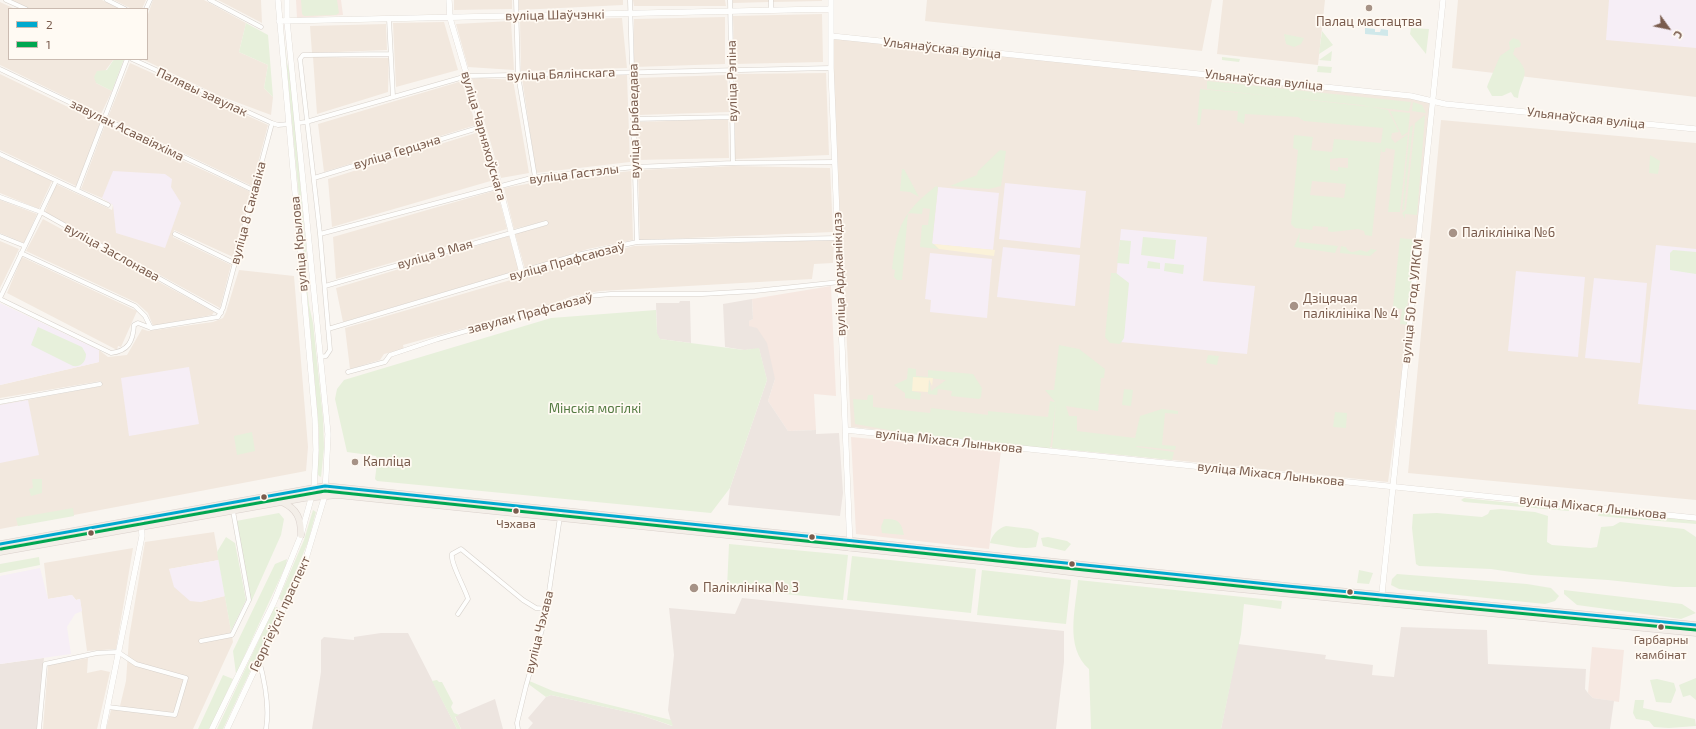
<!DOCTYPE html>
<html>
<head>
<meta charset="utf-8">
<style>
	body { margin:0 }
	#map { position:relative; width:1696px; height:729px; overflow:hidden; background:#f9f5f0; font-family:"Exo 2",sans-serif }
	canvas { display:block }
	.legend { position:absolute; left:8px; top:8px; width:140px; height:52px; box-sizing:border-box; background:#fffaf3; border:1px solid #cabbb1; margin:0; padding:5px 7px; list-style:none; font-size:12px; color:#7a5c4d }
	.legend li { display:flex; align-items:center; gap:8px; height:20px }
	.legend b { width:20px; border:1px solid #cabbb1 }
	.north { position:absolute; left:1648px; top:8px; width:40px; height:40px; -webkit-text-stroke:3px #fffaf3; paint-order:stroke; rotate:123deg; font-size:11px; font-weight:700; line-height:16px; text-align:center; color:#7a5c4d }
	.north::after { content:''; display:block; margin:auto; width:14px; height:18px; background:#7a5c4d; clip-path:polygon(50% 0,100% 100%,50% 72%,0 100%) }
</style>
</head>
<body>
<div id="map">
<canvas width="1696" height="729"></canvas>
<ul class="legend">
<li><b style="height:5px;background:#00a9ce"></b>2</li>
<li><b style="height:5px;background:#00a651"></b>1</li>
</ul>
<div class="north">С</div>
</div>
<script>
const c = document.querySelector('canvas').getContext('2d');
c.lineJoin = 'round';
function fillPath(path, color) {
  c.fillStyle = color;
  c.fill(path, 'evenodd');
}
function stroke(path, color, width, dash) {
  c.strokeStyle = color;
  c.lineWidth = width;
  c.lineCap = dash ? 'butt' : 'round';
  c.setLineDash(dash || []);
  c.stroke(path);
}
function drawText(font, color, halo, rows, align = 'center') {
  c.font = font + ' "Exo 2",sans-serif';
  c.lineWidth = 3.5;
  c.setLineDash([]);
  c.textBaseline = 'middle';
  c.strokeStyle = halo;
  c.fillStyle = color;
  for (const [text, x, y, turn = 0] of rows) {
    c.save();
    c.translate(x, y);
    c.rotate((+turn || 0) * Math.PI / 180);
    c.textAlign = isNaN(turn) ? turn : align;
    if (halo) c.strokeText(text, 0, 0);
    c.fillText(text, 0, 0);
    c.restore();
  }
}
const residential = new Path2D(`
	M10,0h92l18,9h-90z
	M114,0h32l-4,9h-10z
	M153,0h51l42,23 -7,29 29,13 -4,23 9,9 -2,18 -51,-19 -78,-37h5v-42z
	M218,0h43l1,23z
	M454,0h58v9l-58,1z
	M519,0h104v5l-104,5z
	M633,0h92l1,6h-92z
	M733,0h36v2l-36,1z
	M773,0h49v1l-49,1z
	M927,0h285l-10,51 -277,-30z
	M1223,0h102l-7,65 -101,-11z
	M1458,0h238v97l-244,-29z
	M0,2l15,7h-6v50h105l-18,24 16,8 -11,23 -101,-49z
	M822,14l1,48 -89,2 -1,-48z
	M725,17v47l-91,3v-48z
	M622,18l5,50 -106,3 -1,-51z
	M511,21l3,49 -46,-3 -12,-43z
	M444,22l14,48 -62,17 -3,-64z
	M386,24l1,26 -75,3 -2,-27z
	M831,36l601,64 -23,226 -21,156 -537,-55 -8,-165 -4,-1z
	M313,57l76,1 -1,34 -71,22z
	M130,63l138,62 -16,61 -144,-69z
	M826,73l3,82 -94,4v-85z
	M0,74l101,49 -25,63 -76,-36z
	M627,75l3,87 -94,11 -14,-95z
	M727,75l2,37 -91,3 -1,-37z
	M482,78l31,2 16,93 -28,5 -29,-99z
	M462,81l14,44 -152,47 -6,-48z
	M728,119l1,39 -92,2 1,-38z
	M1441,120l255,23v357l-288,-27z
	M105,125l146,67 -18,65 -59,-27 -1,7 58,28 -11,43 -175,-96 11,-28 56,26 1,-5 -11,-7 -21,-9z
	M479,132l15,48 -162,47 -4,-48z
	M0,157l52,24 -13,28 -39,-16z
	M734,166l96,2 3,64 -193,8 -2,-70z
	M631,171l2,69 -45,9 -63,20 -10,-35 32,-9 -1,-4 -32,8 -10,-41 45,-8z
	M497,190l10,39 -171,50 -3,-42z
	M0,200l37,14 -13,29 -24,-10z
	M43,219l171,93 -2,3 -59,11 -5,-13 -11,-10 -111,-52z
	M509,236l10,34 -176,52 -7,-34z
	M834,240l-1,23 -19,1 -2,15 -212,12 -27,5 -24,9 -146,40 1,4 -20,5 -4,6 -30,9 -5,-41 252,-73 37,-9z
	M0,241l19,8 -19,39z
	M22,257l115,54 -16,36 -3,-1 -1,4 -110,-57z
	M239,270l55,6 14,171 -2,24 -306,58v-124l102,-19 -1,-5 -101,17v-13l99,-23v-12l9,7 19,-2 15,-26 6,2 65,-9 10,-4 3,-6z
	M214,532l5,28 -50,9 31,33 25,-6 8,46 -40,87h-87l5,-19h8l7,-29 3,-43 16,-96z
	M133,548l-17,101 -29,2 -7,-52 -4,1 -4,-5 -24,4 -4,-36z
	M88,658l-1,15 14,-3 9,2 -13,57h-54l5,-64z`);
const commercial = new Path2D(`
	M296,0h45l2,15 -46,3z
	M831,286l5,110 -22,-2 2,36 -28,1 -20,-30 7,-22 -26,-53v-5l4,-2 -1,-20z
	M851,437l150,14 -12,98 -133,-15z
	M1592,647l32,3 -5,52 -26,-4 -5,-5z`);
const industrial = new Path2D(`
	M752,299l1,20 -4,2v5l8,2 10,15 8,36 -7,22 20,30 28,-1v4l23,-1 4,60 -3,23 -112,-11 2,-17 37,-108 -8,-31 -15,1 -19,-3 -2,-43z
	M680,301h10l1,42 -31,-4 -3,-2 -1,-34h23z
	M742,598l322,33v31l-8,67h-528l5,-6 -5,-5 18,-21 5,-2 90,20 31,11 -4,-16 6,-55 -5,-47 66,6z
	M1401,627l86,3 1,34 98,5 -1,20 3,4 5,5 21,3 -4,28h-389l17,-85 88,11 -1,4 48,6 -1,10 22,2z
	M381,633h27l49,96h-145l9,-57v-32l3,-3 30,3v-3z
	M44,658l-7,71h-37v-65z
	M495,699l8,30h-42l-6,-13z`);
const education = new Path2D(`
	M1609,0h87v48l-90,-8z
	M113,171l52,3 7,5 -1,8 10,16 -16,45 -49,-15 -3,-28 -11,-7z
	M1005,183l81,8 -6,57 -81,-9z
	M938,187l61,6 -6,57 -61,-6z
	M1121,229l86,8 -4,44 52,5 -8,68 -137,-13z
	M1656,245l40,4v161l-58,-6z
	M1003,247l77,8 -5,51 -78,-9z
	M930,253l62,6 -5,59 -57,-6 1,-12 -6,-1z
	M1516,271l69,6 -7,80 -70,-6z
	M1594,278l53,5 -7,80 -55,-5z
	M0,303l99,47v12l-99,23z
	M189,367l10,57 -70,12 -8,-58z
	M28,400l11,55 -39,8v-58z
	M219,560l6,36 -25,6 -10,-1 -16,-14 -5,-18z
	M40,568l8,31 24,-4 4,5 4,-1 2,12 -7,3 -8,13 4,27 -71,10v-88z`);
const green = new Path2D(`
	M301,0h36l2,13 -3,2 -32,1 -2,-2z
	M246,23l22,12 5,62 -9,-9 4,-23 -29,-13z
	M283,27l4,36 4,14 16,185h-2z
	M1411,28l18,1 -3,25 -16,-20z
	M1322,31l11,14 -14,9z
	M1284,34l20,4 -3,6 -7,3 -8,-3z
	M1513,38l6,2 2,4 -1,3 -5,1 -2,6c21,21 8,21 5,44l-4,-1 -3,-5 -9,4h-10l-5,-9 1,-3 12,-28 10,-7 -1,-7z
	M1332,51l-1,10 -12,-1z
	M1222,57l18,2 -1,3 -17,-2z
	M114,59h10l-12,32 -16,-8 -2,-6 3,-6 10,-1z
	M1318,66l14,1 -1,6 -14,-1z
	M1207,81l204,21 -2,9 -202,-22z
	M1200,89l161,16 27,5 11,22 -7,1 -1,5 4,5 13,-9 -8,78h-12l7,-62 -9,-2 -1,4h-3l-1,-4 -9,88 -7,-1 -1,-4 -6,-2 -26,3 -4,-1v-4l-15,-1 -1,4 -17,-2 -4,-4 7,-74 -5,-2 1,-13 19,2 -2,13 21,2 2,-13 47,4 2,-15 -79,-7 -6,-4 -53,-3 -1,10 -7,-3 1,-10 -36,-2 -2,16h-3zM1339,158h9v10l-10,-1v4l-8,-1v-11zM1312,181l34,3 -2,14 -34,-3z
	M1413,102l9,3 4,8 -14,-2z
	M1390,111l20,2 -2,19 -6,4z
	M1425,115l-8,100 -12,-1v5l-3,-6 4,-4 9,-86z
	M1413,125l-9,84 -2,2 8,-84z
	M1000,150l6,1 -5,35 -12,3 -39,-3 27,-11 1,-4z
	M1650,155l10,6 -2,13 -9,-1z
	M902,169h2l15,28 -9,-5 -10,-1z
	M936,186l2,1 -6,56 7,6 -19,-2 2,-22h6l2,-16 -7,-1 -1,6 -14,-1 -6,67h-5l-3,-3 1,-7 -3,-1c5,-43 10,-56 44,-83z
	M1300,232l-1,10 39,4 -3,7 -41,-6z
	M1143,237l33,3 -2,19 -33,-4z
	M1400,238l18,2 -6,57 -4,2 -1,11 3,4 -1,11 -9,-1 2,-15 -7,-1 -1,8h-2z
	M1120,240l11,1 -2,23 -12,-1z
	M1341,246l5,1c3,7 8,5 14,3l7,2 4,-3 6,1 -7,6 -30,-3z
	M1673,250l23,2v22l-26,-4v-17z
	M1148,261l12,2v6l-13,-1z
	M1165,263l19,2 -1,9 -19,-3z
	M305,270l4,35 4,18 10,95 1,30 -3,29 -2,-1 -2,-3 2,-41z
	M1111,273h5l13,10 -5,55 -4,6 -10,-1 -5,-6z
	M656,310l1,23 3,6 84,11 15,-2 8,32 -37,108 -19,25 -334,-32 -2,-2 2,-16 -1,-7 -29,-4 -12,-53 2,-10 7,-9 207,-62z
	M38,327l44,20 4,7c0,9 -6,13 -13,12l-42,-21z
	M1059,345l20,4 26,20 -1,9h-3l-3,33 -32,-5 3,10h8v15l58,7 5,-22 22,-7 16,2v3l-13,-1 -3,32 14,1 -1,4 -38,-4 -1,1 38,5 -2,8 -120,-12 4,-46 -6,47 -150,-17 -45,-8 -2,-25 14,1 1,-5h5v12l57,6 1,-5 57,7v-4l60,6 2,-16 5,1 -10,-12h9z
	M1208,355l11,1 -2,9 -11,-2z
	M908,368l8,1v7l12,1v-7l45,4 9,14 -1,9 -2,2 -28,-3 1,-5 -14,-2 -1,6 -9,-1 1,-16 -17,13 9,2 -1,7 -15,-2v-5l-11,-8 13,-6zM929,378l17,2 -15,11z
	M1124,389l9,1 -2,16 -9,-1z
	M1335,412l12,1 -1,15 -13,-1z
	M252,432l3,19 -18,4 -3,-19z
	M32,479h10v14l-11,3 -2,-7 4,-1z
	M1464,498l105,11v2l-105,-9 -3,-2z
	M73,508l1,8 -56,10 -2,-8z
	M1501,509l34,3 13,4 -1,26 5,3 39,3 6,-1 4,-20 12,-1 7,-4 64,7 12,8v50h-22l-66,-7 -77,-5 -40,-6 -72,-3 -3,-2 -4,-36 1,-14 24,-1 45,4 6,-3 2,-4z
	M313,510l3,2 -8,30 -24,58 -3,1 -2,-3 25,-58z
	M1600,511l96,8v5l-98,-8z
	M279,513l5,6 -3,16 -30,67 -15,-81z
	M884,519c14,0 17,2 20,16l-22,-2 -1,-6z
	M1006,526l25,3 8,4 -3,14c-15,3 -31,-2 -46,-4 2,-8 8,-15 16,-17z
	M226,537l9,6 11,57 -15,31 -14,-79z
	M1048,537l19,4 4,3 -6,7 -22,-5 -2,-8z
	M729,544l119,11 -5,45 -116,-12z
	M852,556l124,13 -5,44 -124,-13z
	M39,557l1,8 -40,8v-9z
	M287,559l-1,6 -50,109 -3,-23 42,-87z
	M982,570l89,10 -5,44 -89,-9z
	M1359,570l14,3 -4,11 -12,-1z
	M1397,574l130,10 24,4 8,8 -4,5 -10,3 -146,-15 -8,-4 1,-6z
	M1078,580l204,21 -1,8 -37,-5 -3,30 -20,95h-130l-2,-60c-25,-22 -13,-61 -11,-89z
	M1564,590l118,14 14,9 -15,6 -104,-14 -13,-11z
	M277,607l2,3 -56,119h-6l57,-121z
	M223,675l10,4 -23,50h-12z
	M1696,678v22l-6,-5 -7,2 -4,-12z
	M1657,679l17,4 2,7 -5,13 -15,-1 -6,-22z
	M437,680l2,2h3l11,21 -2,4 3,6 5,2 -4,2 6,12h-4l-25,-48z
	M527,680l26,11 118,29 2,6 -32,-11 -90,-20 -5,2 -19,-14z
	M1635,700h9l-1,8 52,11 1,7 -27,2 -15,-1 -5,-6 -13,-2 -3,-6z`);
const sand = new Path2D(`
	M934,244l61,6 -1,6 -55,-7z
	M913,377l20,1 -1,8 -3,-7 -1,13 -16,-1z`);
const water = new Path2D(`
	M1365,28l10,1v3h5l1,-3 7,1v6l-23,-2z`);
const street = new Path2D(`
	M6,0l20,9
	M107,0l18,9
	M210,0l51,27
	M516,0l2,75 17,102
	M630,0l7,242
	M730,0l3,163
	M771,0v10
	M146,9l4,-9
	M389,19l4,78
	M132,59l140,64
	M0,69l255,122
	M633,119l99,-2
	M298,123l8,-1 161,-46 364,-8
	M0,154l108,51
	M314,178l167,-51
	M77,190l50,-131
	M0,197l41,15 180,101
	M175,234l59,29
	M320,234l215,-57 100,-10 98,-4 102,-1
	M0,236l25,10
	M21,253l114,53 10,10 6,12
	M325,286l221,-63
	M0,298l56,-117
	M0,299l111,54c17,-2 22,-11 23,-28l4,-2 13,5 67,-11 5,-9 49,-185 6,2 11,-1
	M328,329l249,-74 60,-13 201,-4
	M320,357l6,-1 4,-6 -10,-116 -20,-175 3,-4h5l83,-1
	M348,372l37,-10 5,-7 48,-16 150,-43 23,-2h91l53,-3 85,-9
	M0,402l100,-18
	M458,614l10,-15c-3,-11 -18,-36 -16,-45l9,-5 62,51 13,8 11,1
	M201,641l31,-6 17,-35 -16,-89
	M259,660c6,22 11,46 7,69
	M39,729l6,-65 52,-11 21,-1 18,12 50,14 -11,37 -67,-8
	M518,729l-1,-6 9,-37 19,-67 16,-109`);
const secondary = new Path2D(`
	M449,0l1,18 49,167 23,88
	M831,0v68l19,480
	M279,21l552,-12
	M831,36l580,60 34,8 251,25
	M846,430l850,88
	M1381,603l62,-603
	M103,729l39,-193 -1,-17
	M212,729l62,-127 27,-67 13,-47 2,-38 -1,-32 -37,-418
	M227,729l78,-167 20,-67 3,-61 -41,-413v-21`);
const primary = new Path2D(`
	M282,502c15,7 19,16 19,33
	M0,544l325,-58 962,100 409,39
	M0,552l304,-54 34,-3 641,66 115,14 602,58`);
const bus1 = new Path2D(`
	M0,544l325,-58 962,100 409,39`);
const bus2 = new Path2D(`
	M1,549l324,-58 961,100 410,39`);
const markers = [
	[1369,8,4,"#a69286"],
	[1453,233,5,"#a69286"],
	[1294,306,5,"#a69286"],
	[355,462,4,"#a69286"],
	[264,497,3.5,"#7a5c4d"],
	[516,511,3.5,"#7a5c4d"],
	[91,533,3.5,"#7a5c4d"],
	[812,537,3.5,"#7a5c4d"],
	[1072,564,3.5,"#7a5c4d"],
	[694,588,5,"#a69286"],
	[1350,592,3.5,"#7a5c4d"],
	[1661,627,3.5,"#7a5c4d"]
];
const busNames = [
	["Чэхава",516,524],
	["Гарбарны",1661,640],
	["камбінат",1661,655]
];
const streetNames = [
	["вуліца Шаўчэнкі",555,15,-1],
	["Ульянаўская вуліца",942,48,6],
	["вуліца Бялінскага",561,74,-2],
	["Ульянаўская вуліца",1264,80,6],
	["вуліца Рэпіна",732,81,-91],
	["Палявы завулак",202,92,25],
	["Ульянаўская вуліца",1586,118,6],
	["вуліца Грыбаедава",634,121,-91],
	["завулак Асаавіяхіма",127,130,26],
	["вуліца Чарняхоўскага",484,136,74],
	["вуліца Герцэна",397,152,-17],
	["вуліца Гастэлы",574,174,-7],
	["вуліца 8 Сакавіка",248,213,-75],
	["вуліца Крылова",299,244,-95],
	["вуліца Заслонава",112,252,29],
	["вуліца 9 Мая",435,254,-16],
	["вуліца Прафсаюзаў",567,261,-15],
	["вуліца Арджанікідзэ",839,274,-92],
	["вуліца 50 год УЛКСМ",1412,301,-84],
	["завулак Прафсаюзаў",530,313,-15],
	["вуліца Міхася Лынькова",949,441,6],
	["вуліца Міхася Лынькова",1271,474,6],
	["вуліца Міхася Лынькова",1593,507,6],
	["Георгіеўскі праспект",280,614,-65],
	["вуліца Чэхава",539,632,-76]
];
const poiNames = [
	["Палац мастацтва",1369,22,"center"],
	["Паліклініка №6",1462,233],
	["Дзіцячая",1303,299],
	["паліклініка № 4",1303,314],
	["Капліца",363,462],
	["Паліклініка № 3",703,588]
];
const parkNames = [
	["Мінскія могілкі",595,409]
];
fillPath(residential, '#f2e8de');
fillPath(commercial, '#f6e8e1');
fillPath(industrial, '#ede5e0');
fillPath(education, '#f6eef6');
fillPath(green, '#e7f0db');
fillPath(sand, '#fbf2d9');
fillPath(water, '#d0e8ea');
stroke(street, '#d7d1cb', 5);
stroke(secondary, '#d9d2cb', 6);
stroke(primary, '#dad1cc', 7);
stroke(street, '#fefefd', 4);
stroke(secondary, '#fefefd', 5.5);
stroke(primary, '#f3eee8', 6);
stroke(bus1, '#00a9ce', 3);
stroke(bus2, '#00a651', 3);
for (const [x, y, r, color] of markers) {
  const dot = new Path2D();
  dot.arc(x, y, r, 0, 2 * Math.PI);
  c.fillStyle = color;
  c.fill(dot);
  stroke(dot, '#fffaf3', 1.5);
}
drawText('12px', '#7a5c4d', '#fffaf3', busNames);
drawText('13px', '#7a5c4d', '#fffaf3', streetNames);
drawText('13px', '#7a5c4d', '#fffaf3', poiNames, 'left');
drawText('13px', '#537a41', '#fffaf3', parkNames);
</script>
</body>
</html>
